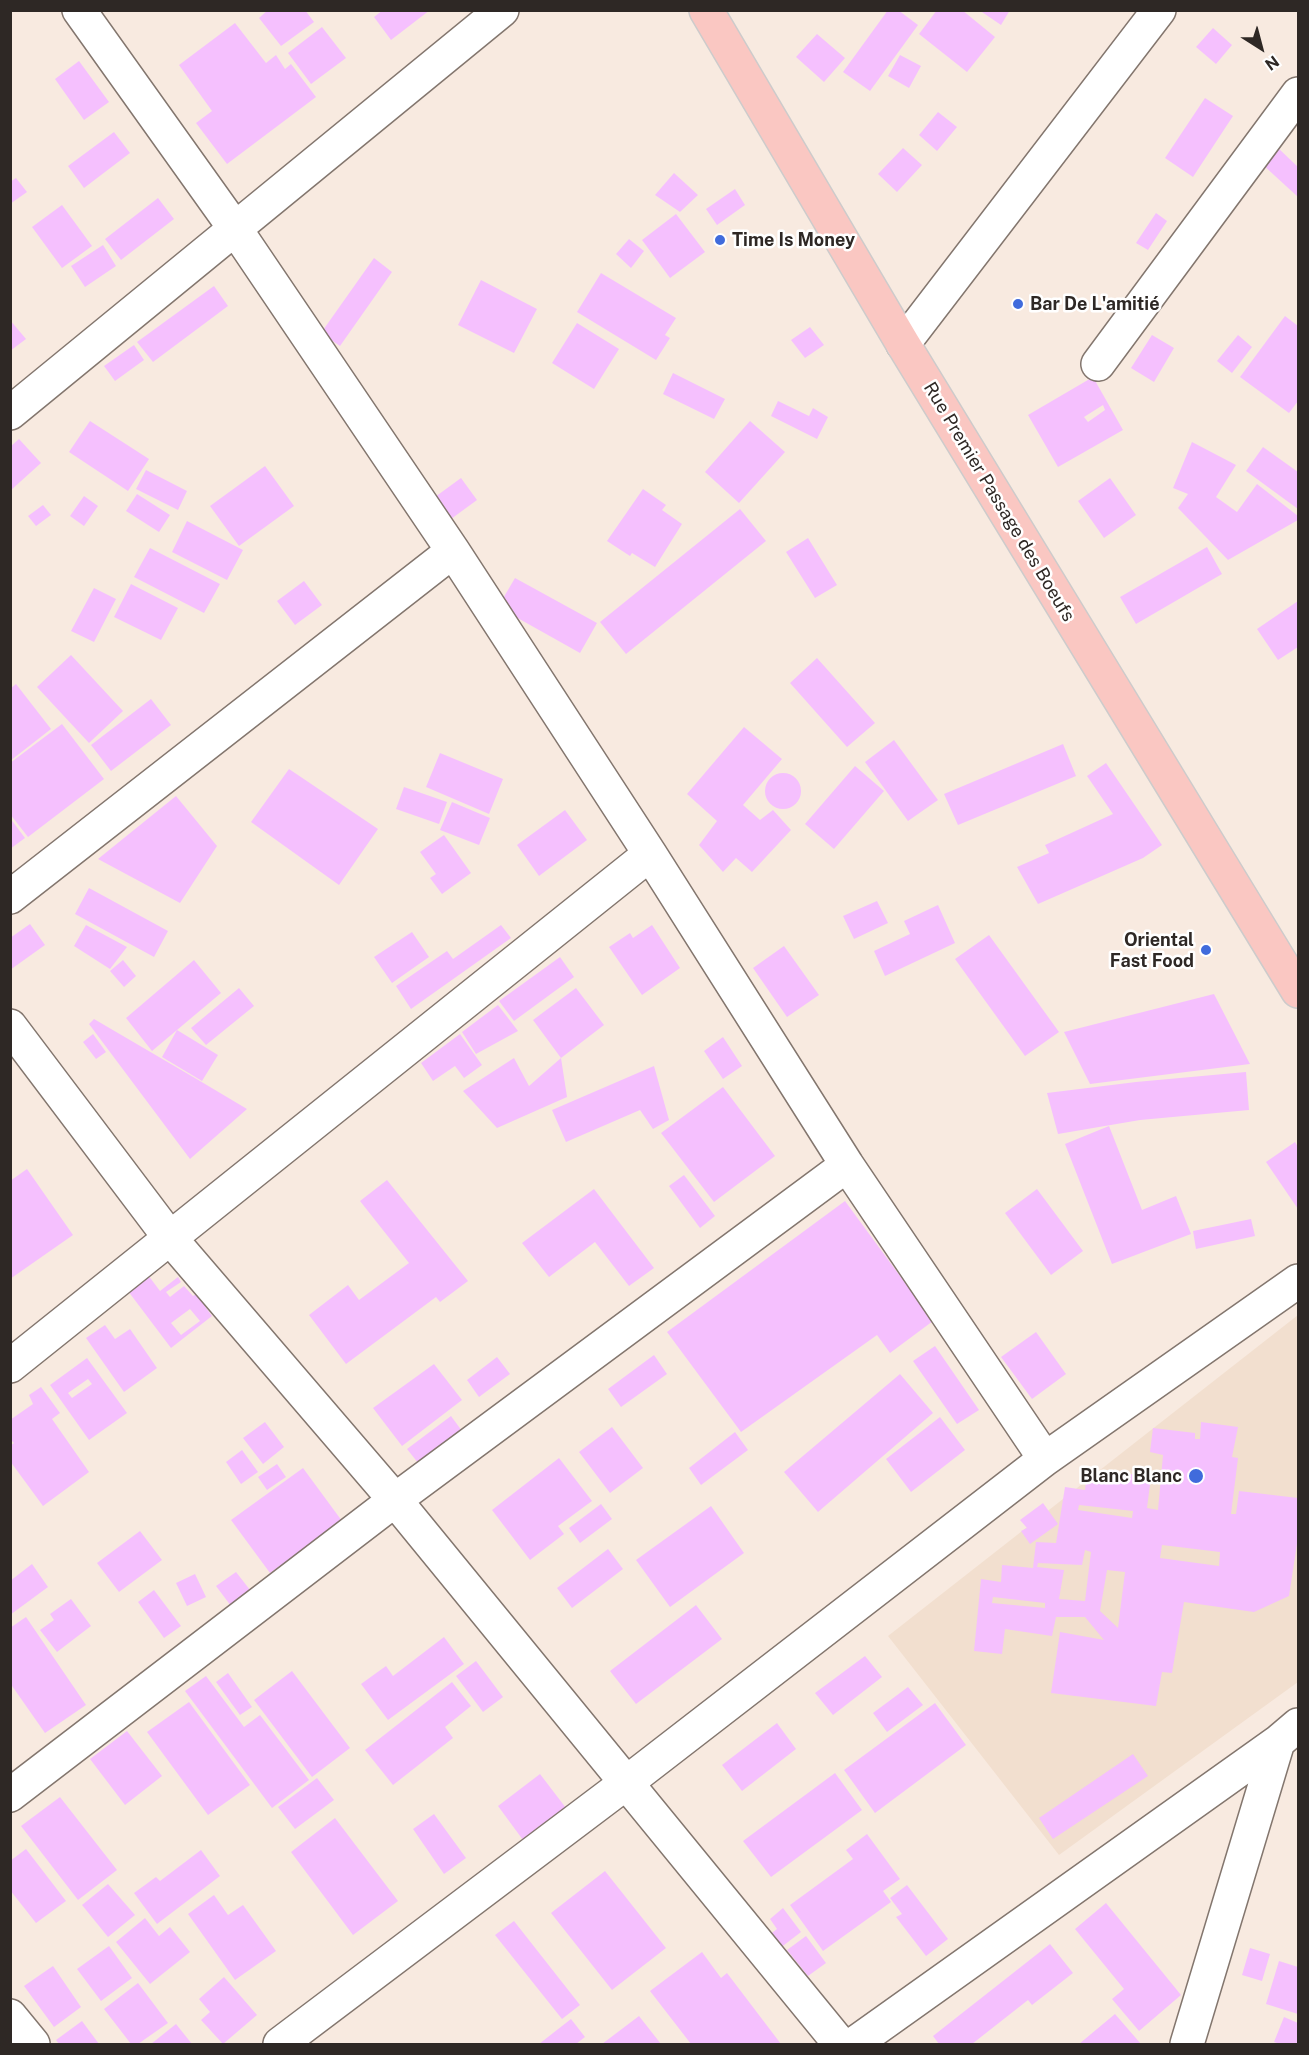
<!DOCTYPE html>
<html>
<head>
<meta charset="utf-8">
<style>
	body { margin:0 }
	#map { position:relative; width:1309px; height:2055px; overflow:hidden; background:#f8eae0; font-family:"Public Sans",sans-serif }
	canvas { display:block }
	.frame { position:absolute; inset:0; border:12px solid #2e2825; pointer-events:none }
	.north { position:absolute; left:1231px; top:18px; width:60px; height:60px; -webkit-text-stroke:4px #fff; paint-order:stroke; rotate:144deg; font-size:16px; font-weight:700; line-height:24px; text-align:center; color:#2e2825 }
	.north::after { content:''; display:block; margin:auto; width:21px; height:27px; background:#2e2825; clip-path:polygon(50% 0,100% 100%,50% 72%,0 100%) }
</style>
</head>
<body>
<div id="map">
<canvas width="1309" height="2055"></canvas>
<div class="frame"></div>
<div class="north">N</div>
</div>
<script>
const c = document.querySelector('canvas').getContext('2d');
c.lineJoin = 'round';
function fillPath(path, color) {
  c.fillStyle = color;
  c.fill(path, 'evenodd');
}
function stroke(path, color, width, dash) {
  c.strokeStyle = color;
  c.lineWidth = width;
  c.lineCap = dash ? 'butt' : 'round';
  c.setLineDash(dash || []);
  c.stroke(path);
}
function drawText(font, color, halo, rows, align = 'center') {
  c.font = font + ' "Public Sans",sans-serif';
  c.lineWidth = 5;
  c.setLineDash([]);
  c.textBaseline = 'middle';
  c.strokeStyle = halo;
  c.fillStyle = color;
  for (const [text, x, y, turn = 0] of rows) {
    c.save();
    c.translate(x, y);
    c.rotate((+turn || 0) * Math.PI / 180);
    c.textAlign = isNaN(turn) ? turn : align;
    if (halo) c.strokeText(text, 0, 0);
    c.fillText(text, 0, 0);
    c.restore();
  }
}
const medical = new Path2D(`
	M1298,1315v367l-239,173 -171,-219z`);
const building = new Path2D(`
	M268,10h37l9,12 -33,24 -22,-28z
	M383,10h47l-39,30 -17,-23z
	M888,10h10l20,15 -48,66 -27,-19z
	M937,10h25l33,27 -28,35 -48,-38z
	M979,10h31l-9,15z
	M235,23l31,40 10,-8 9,14 6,-5 25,33 -89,67 -31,-41 16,-12 -33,-46z
	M322,27l24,31 -35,26 -23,-31z
	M1213,28l19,17 -16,19 -20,-17z
	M817,34l28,24 -21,24 -28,-25z
	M900,55l21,11 -12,22 -21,-12z
	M79,61l30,41 -25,18 -29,-41z
	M1205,98l28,18 -40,61 -28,-19z
	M938,112l19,15 -20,24 -18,-16z
	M114,132l16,21 -46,35 -16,-22z
	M1277,147l21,20v30l-36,-33z
	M903,148l19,17 -25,27 -19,-18z
	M674,173l24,22 -18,17 -25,-17z
	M16,178l11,14 -17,12v-22z
	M735,189l10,16 -28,20 -11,-16z
	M158,198l16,21 -53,41 -16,-21z
	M62,205l30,41 -30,22 -30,-41z
	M1156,213l11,8 -19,29 -12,-7z
	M676,214l29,38 -35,26 -28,-38z
	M629,239l15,12 -13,17 -15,-14z
	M103,245l13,21 -31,21 -14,-21z
	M374,258l18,14 -52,74 -19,-13z
	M601,273l75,45 -11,17 5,3 -14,22 -79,-48z
	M481,280l56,29 -23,44 -56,-28z
	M214,286l14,20 -75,56 -16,-20z
	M1285,316l13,10v75l-9,12 -49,-36z
	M10,320l16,19 -16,12z
	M577,323l42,26 -25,40 -42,-26z
	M810,327l14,18 -19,13 -14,-18z
	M1152,335l22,13 -20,34 -23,-14z
	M1238,335l14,12 -20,26 -15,-12z
	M134,345l10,15 -29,21 -11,-15z
	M673,373l52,26 -11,20 -51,-25z
	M1093,377l30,53 -65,37 -30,-52zM1103,405l2,5 -17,12 -4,-5z
	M778,401l31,15 4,-8 15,9 -11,22 -46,-23z
	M90,421l59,38 -21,32 -59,-39z
	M750,421l35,31 -46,51 -34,-31z
	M19,439l22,24 -31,28v-44z
	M1192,442l44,23 -20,32 21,15 20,-28 41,32v4l-70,40 -50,-52 10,-14 -15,-6z
	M1263,447l35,25v37l-52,-38z
	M265,466l29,40 -55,40 -29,-40z
	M146,470l41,21 -9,19 -42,-21z
	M461,478l16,22 -26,19 -16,-22z
	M1110,478l26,37 -32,23 -26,-37z
	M643,489l23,16 -4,5 20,14 -27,43 -23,-14 -2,3 -23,-15z
	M137,494l33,21 -11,17 -33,-21z
	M84,496l14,10 -14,20 -14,-10z
	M43,505l8,10 -15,11 -8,-10z
	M740,509l26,32 -140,113 -26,-32z
	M187,521l56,29 -16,30 -55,-28z
	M808,538l29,47 -22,13 -29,-46z
	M1207,547l15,27 -86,50 -16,-27z
	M150,548l70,36 -16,29 -70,-36z
	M515,578l82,45 -17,30 -82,-46z
	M304,581l18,24 -27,20 -18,-24z
	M131,584l47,24 -17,32 -47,-23z
	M94,588l22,11 -22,43 -23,-11z
	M1298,601v46l-20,13 -21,-31z
	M71,655l52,56 -34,32 -52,-56z
	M817,658l58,65 -28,24 -57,-64z
	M16,684l35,45 -41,32v-72z
	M151,699l20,26 -60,46 -20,-26z
	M62,724l42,55 -76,58 -18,-23v-51z
	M744,727l38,32 -39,46 17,15 13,-10 18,20 -39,42 -16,-14 -13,14 -24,-27 18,-24 -30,-27z
	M894,740l44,60 -30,21 -43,-59z
	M1063,744l13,32 -118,49 -14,-31z
	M440,753l63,26 -14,35 -63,-27z
	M1106,763l56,82 -19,13 -105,46 -21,-37 32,-14 -4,-8 68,-31 -26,-38z
	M855,766l29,25 -50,58 -29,-25z
	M289,769l89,60 -39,56 -88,-63z
	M765 791a18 18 0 1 1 36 0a18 18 0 1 1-36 0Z
	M404,787l43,15 -8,22 -43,-15z
	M176,796l41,50 -37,57 -82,-44z
	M452,802l38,16 -11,27 -39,-15z
	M565,810l22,30 -48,36 -22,-31z
	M10,818l15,20 -15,11z
	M444,835l27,38 -29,21 -12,-16 6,-4 -16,-22z
	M89,888l79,43 -14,26 -79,-43z
	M877,901l11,22 -34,16 -11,-23z
	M938,905l17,38 -70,33 -11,-25 36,-17 -6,-13z
	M30,924l15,21 -35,25v-32z
	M86,925l41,22 -17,22 -36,-23z
	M501,925l10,13 -100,71 -15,-23 51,-35 6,8z
	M652,925l28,43 -38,27 -33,-48 21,-14 3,5z
	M412,932l17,25 -37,26 -18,-26z
	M989,935l70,97 -34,24 -70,-97z
	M784,946l35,49 -32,22 -34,-49z
	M560,957l14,20 -60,44 -15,-20z
	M123,960l13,16 -12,11 -14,-16z
	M194,960l27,33 -69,58 -26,-33z
	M239,988l15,18 -48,39 -15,-17z
	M576,988l28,37 -43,33 6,39 -70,31 -34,-37 51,-33 15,28 32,-28 -28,-38z
	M1214,994l36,70 -160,20 -26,-52z
	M498,1005l20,26 -42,23 -14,-22z
	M94,1019l106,62 47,28 -57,50 -101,-135z
	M177,1030l41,25 -16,26 -40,-24z
	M93,1034l13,18 -10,7 -13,-17z
	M460,1034l22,31 -18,13 -9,-12 -22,15 -12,-18z
	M723,1037l19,29 -19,13 -19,-28z
	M654,1066l15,54 -16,9 -13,-19 -74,32 -14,-32z
	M1246,1072l3,38 -109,10 -82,14 -11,-41 89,-11z
	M723,1087l52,69 -61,46 -53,-69z
	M1109,1126l33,84 34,-14 15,38 -79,30 -47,-120z
	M1295,1142l3,5v62l-32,-47z
	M27,1169l46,66 -63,44v-98z
	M684,1175l31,41 -15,12 -31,-42z
	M387,1180l81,101 -28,21 -4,-5 -90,67 -37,-49 39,-30 11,15 50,-37 -49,-62z
	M594,1189l60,79 -25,18 -34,-44 -46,35 -27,-34z
	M1037,1189l46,62 -32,24 -46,-62z
	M845,1201l88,120 -43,32 -13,-18 -136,97 -74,-100z
	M1251,1219l4,17 -59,13 -3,-18z
	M148,1275l12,16 18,-14 3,5 -15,10 4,5 14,-11 9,10 3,-2 16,22 -41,32 -43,-57zM190,1309l10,12 -19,14 -10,-12z
	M105,1325l10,14 15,-10 27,39 -33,24 -38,-54z
	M1036,1332l30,42 -34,25 -31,-42z
	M935,1346l44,64 -22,14 -44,-63z
	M654,1355l13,19 -46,33 -13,-18z
	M497,1357l13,17 -31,23 -12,-17z
	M87,1358l40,55 -38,27 -39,-55zM88,1379l4,5 -20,14 -4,-5z
	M434,1364l28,36 -60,46 -29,-38z
	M900,1374l33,39 -115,99 -34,-40z
	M41,1387l19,26 -8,6 37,53 -46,34 -33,-45v-15l4,-3 -4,-4v-19l23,-16 -4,-9z
	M451,1416l11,15 -43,33 -12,-15z
	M940,1417l25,33 -54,42 -25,-33z
	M265,1422l19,25 -21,17 -20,-26z
	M1201,1422l37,5 -6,30 6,1 -7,56h5l3,-23 59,7v39l-9,59 -35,16 -70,-10 -12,71 -10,-1 -6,34 -105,-13 9,-61 44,8 -19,-23h-29l-4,19 -47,-7 -3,25 -28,-3 7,-72 20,3 1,-17 31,3 3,-26 20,1 9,-56 20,3 2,-16 28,4 2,-6 34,5 -4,31 11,2 5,-55 -13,-3 3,-24 42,5v6h5zM1079,1505l54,6 -1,7 -54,-8zM1162,1545l58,7 -1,14 -59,-8zM1085,1550l6,2 -6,49 -26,-2 5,-29 -27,-3 1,-4 44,2zM1107,1570l18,2 -7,56 -18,-17zM993,1597l52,6v5l-53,-5z
	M612,1427l31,41 -33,25 -31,-41z
	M735,1432l13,18 -47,35 -12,-17z
	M242,1450l16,22 -17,12 -15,-22z
	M559,1458l33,43 -34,25 6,8 -34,26 -38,-50z
	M277,1464l9,13 -19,13 -9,-13z
	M303,1468l39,53 -72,52 -39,-53z
	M1043,1503l15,21 -28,20 -9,-13 6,-3 -7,-8z
	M601,1504l11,15 -32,24 -11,-15z
	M711,1506l33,47 -74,54 -34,-47z
	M140,1531l22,29 -43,32 -22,-29z
	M608,1549l15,20 -51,39 -15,-20z
	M32,1564l16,23 -38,28v-34z
	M236,1572l18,23 -20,15 -18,-24z
	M195,1574l11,23 -19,9 -11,-23z
	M154,1590l27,36 -17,12 -26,-36z
	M71,1599l20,27 -34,26 -17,-22 14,-10 -4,-6z
	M696,1605l26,34 -86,65 -26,-33z
	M26,1617l60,88 -41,28 -35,-50v-55z
	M444,1637l20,27 -76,56 -27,-36 25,-18 7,10z
	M865,1656l17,21 -49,38 -18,-22z
	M476,1661l27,36 -20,15 -27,-36z
	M292,1671l58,77 -38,29 -58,-77z
	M228,1673l24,34 -12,8 -24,-33z
	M206,1676l38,51 16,-12 49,65 -37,28 -87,-117z
	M452,1682l19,24 -26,21 8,11 -60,47 -28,-35z
	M908,1687l15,18 -36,27 -14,-19z
	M189,1702l61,83 -42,30 -61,-83z
	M935,1703l31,42 -91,68 -31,-43z
	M777,1723l19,26 -54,42 -20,-26z
	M127,1731l35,45 -37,29 -35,-46z
	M1133,1754l15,22 -95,63 -14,-21z
	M835,1773l27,37 -91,67 -28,-36z
	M540,1774l26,34 -43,32 -25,-34z
	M317,1778l17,22 -39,29 -17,-22z
	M60,1797l57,73 -39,30 -57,-74z
	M434,1814l32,44 -22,16 -31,-45z
	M335,1818l63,83 -45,34 -62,-83z
	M867,1834l33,45 -17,12 8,11 -68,49 -33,-46 63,-46 -7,-9z
	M26,1849l40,52 -30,22 -26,-33v-29z
	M201,1850l19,26 -63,48 -23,-31 22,-16 4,4z
	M605,1871l61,77 -54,42 -61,-77z
	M108,1884l27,31 -27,22 -26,-32z
	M907,1885l41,54 -22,17 -30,-39 6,-3 -12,-16z
	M214,1895l14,20 15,-10 33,46 -41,29 -47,-66z
	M1106,1903l75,92 -42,36 -27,-32 12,-10 -49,-60z
	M783,1908l18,24 -26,20 -11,-13 13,-10 -7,-10z
	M145,1918l14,18 11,-9 20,25 -40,32 -34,-42z
	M514,1921l66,84 -18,14 -67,-84z
	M806,1936l20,27 -18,13 -21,-26z
	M1050,1944l23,29 -41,32 -4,-5 -56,44h-33l-6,-8z
	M109,1946l23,32 -31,23 -24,-32z
	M1250,1948l20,6 -8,27 -20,-6z
	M702,1952l19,26 6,-5 54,71h-90l-41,-53z
	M1279,1961l19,6v47l-32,-10z
	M53,1966l28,41 -27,20 -30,-41z
	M224,1977l33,38 -34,29 -22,-24 9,-8 -11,-13z
	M138,1983l30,40 -30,21h-7l-27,-35z
	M1115,2014l26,30h-62z
	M639,2016l22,28h-59z
	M1284,2017l14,6v21h-18l-6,-2z
	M571,2019l14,18 -9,7h-37z
	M82,2021l17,23h-40l-3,-4z
	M176,2024l16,20h-41z`);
const minor = new Path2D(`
	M79,10l157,220 217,321 197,303 197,311 198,294
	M903,344l256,-334
	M1098,364l200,-270
	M10,413l492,-403
	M10,897l443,-346
	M10,1026l160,212 225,262 445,544
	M10,1366l640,-512
	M10,1795l385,-295 452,-335
	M10,2016l23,28
	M280,2044l346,-261 419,-324 253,-178
	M854,2044l424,-302
	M1187,2044l91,-302 20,-17`);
const major = new Path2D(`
	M706,10l197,334 395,647`);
const markers = [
	[720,240,6,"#406bdc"],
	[1018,304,6,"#406bdc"],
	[1206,950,6,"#406bdc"],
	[1196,1476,8,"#406bdc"]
];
const poiNames = [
	["Time Is Money",732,240],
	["Bar De L'amitié",1030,304],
	["Oriental",1194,940,"right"],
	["Fast Food",1194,961,"right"],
	["Blanc Blanc",1182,1476,"right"]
];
const streetNames = [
	["Rue Premier Passage des Boeufs",999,502,59]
];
fillPath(medical, '#f2dfcf');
fillPath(building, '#f5c0fe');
stroke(minor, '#83766e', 36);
stroke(major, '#cdcbcb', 36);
stroke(minor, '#fff', 33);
stroke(major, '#fac7c2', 33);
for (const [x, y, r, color] of markers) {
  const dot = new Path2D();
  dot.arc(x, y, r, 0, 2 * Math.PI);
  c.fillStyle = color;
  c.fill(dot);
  stroke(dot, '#fff', 2);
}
drawText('bold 18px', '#2e2825', '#fff', poiNames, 'left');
drawText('18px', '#2e2825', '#fff', streetNames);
</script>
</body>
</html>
